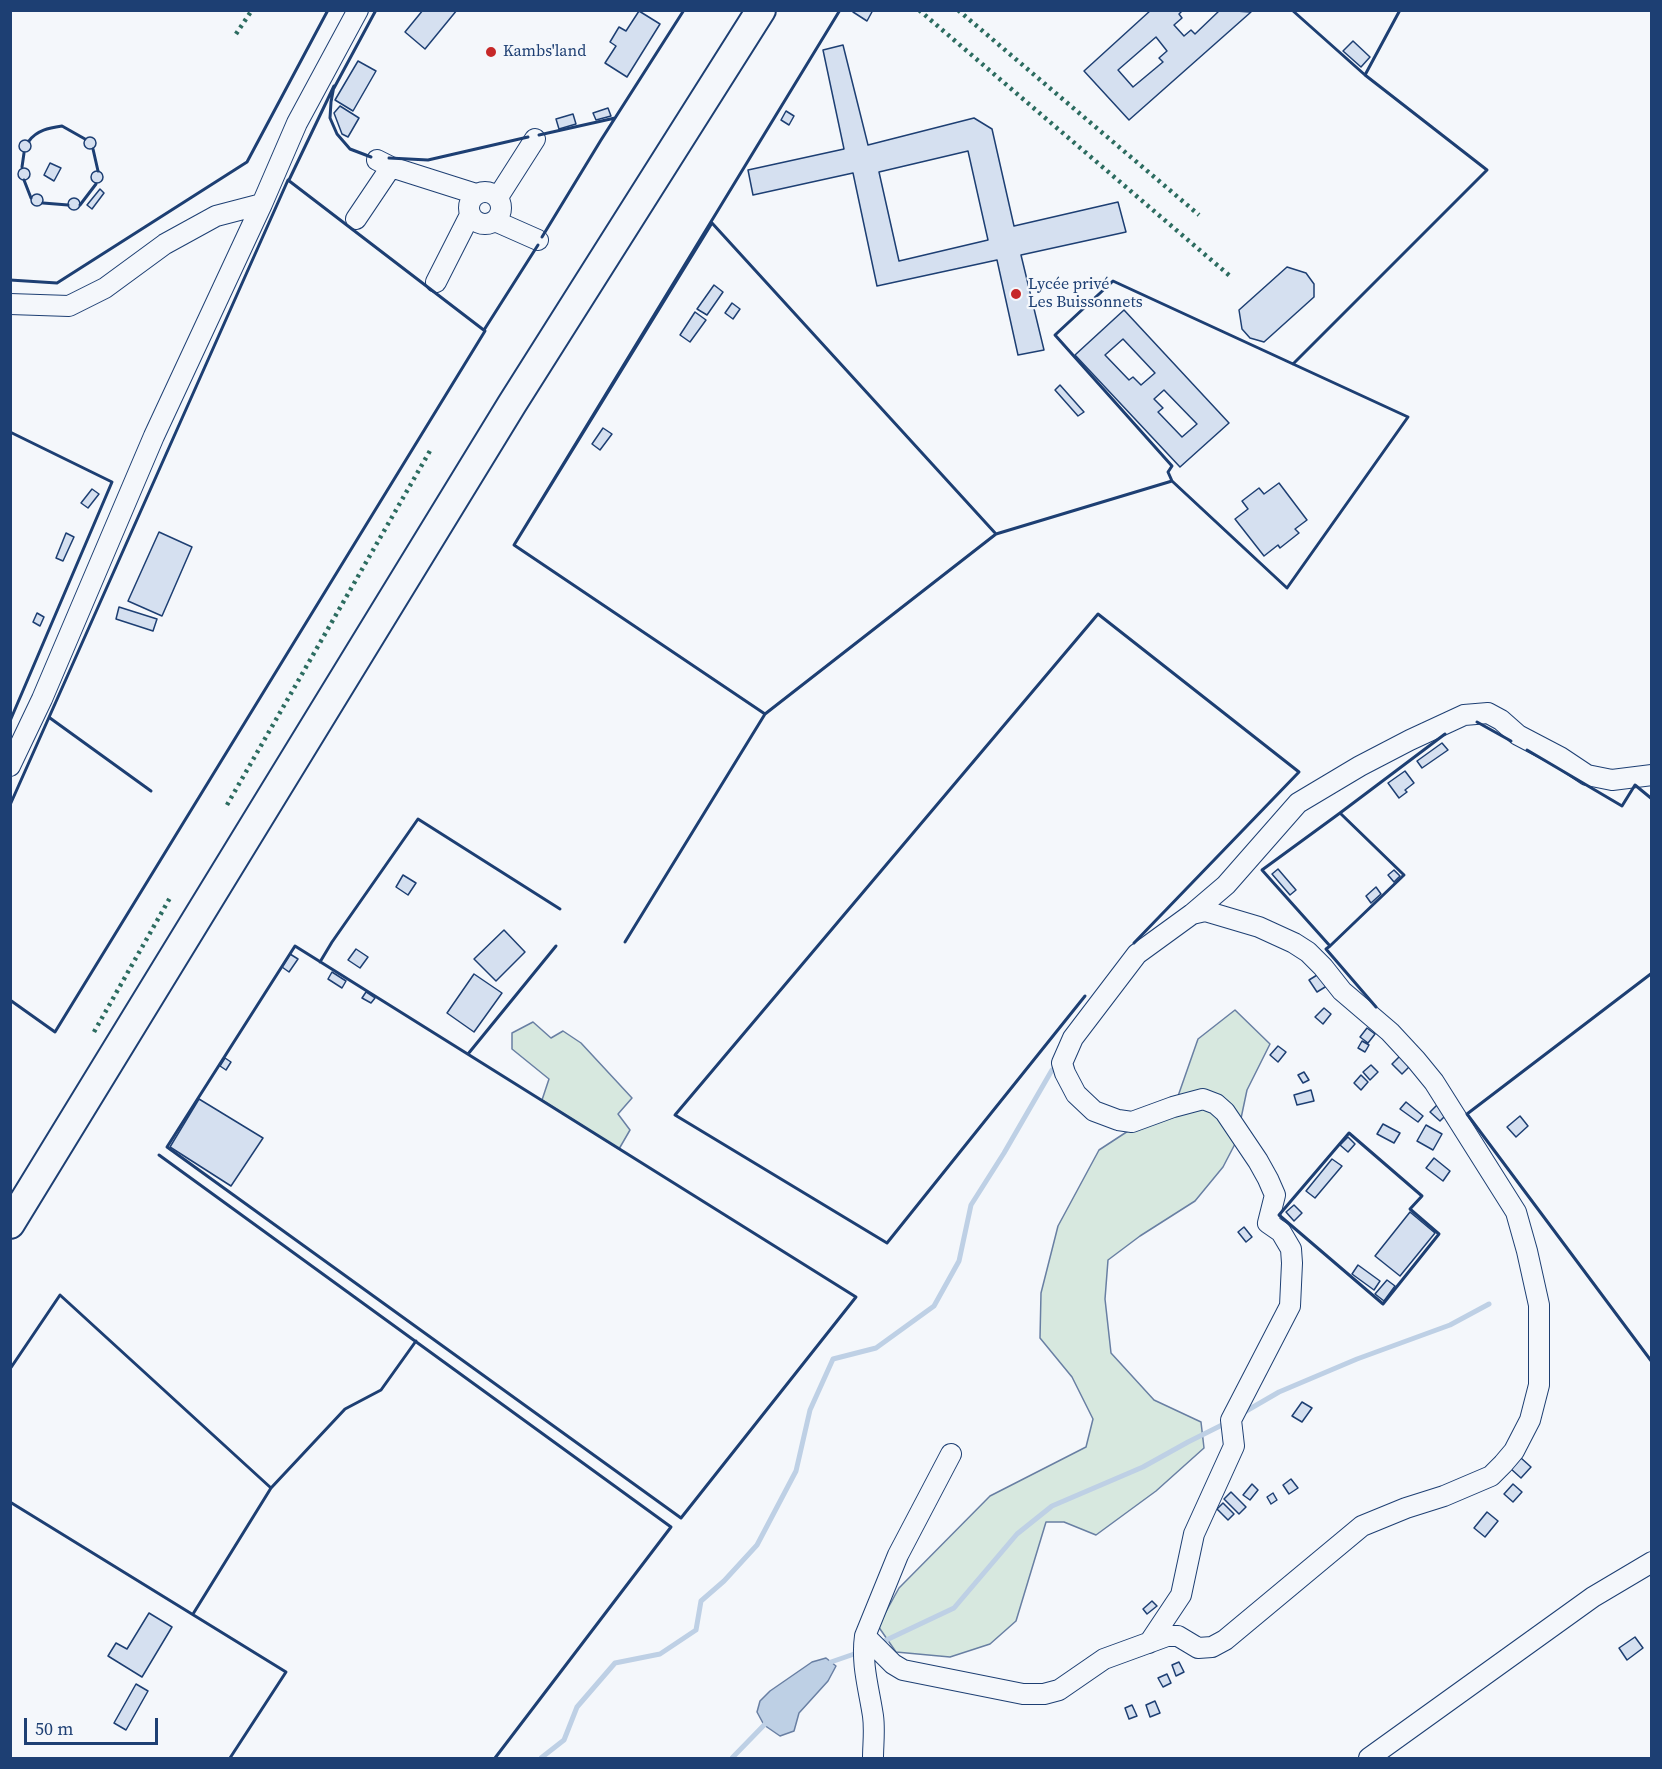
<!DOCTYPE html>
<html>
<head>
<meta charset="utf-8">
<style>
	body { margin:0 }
	#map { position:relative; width:1662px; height:1769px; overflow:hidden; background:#f4f7fb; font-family:"Source Serif 4",serif }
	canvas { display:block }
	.frame { position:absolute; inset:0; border:12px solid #1d3f73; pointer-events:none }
	.scale { position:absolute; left:24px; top:1718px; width:134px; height:27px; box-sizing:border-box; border:3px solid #1d3f73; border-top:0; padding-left:8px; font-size:18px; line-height:21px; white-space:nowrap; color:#1d3f73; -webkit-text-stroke:4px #f4f7fb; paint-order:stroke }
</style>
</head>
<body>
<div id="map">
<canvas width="1662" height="1769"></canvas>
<div class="frame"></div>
<div class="scale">50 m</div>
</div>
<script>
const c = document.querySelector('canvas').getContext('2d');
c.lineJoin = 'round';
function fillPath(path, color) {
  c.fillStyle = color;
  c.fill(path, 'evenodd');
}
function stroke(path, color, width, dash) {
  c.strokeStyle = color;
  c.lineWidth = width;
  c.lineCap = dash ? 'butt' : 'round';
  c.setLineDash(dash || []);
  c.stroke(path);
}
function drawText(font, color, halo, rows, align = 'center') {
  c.font = font + ' "Source Serif 4",serif';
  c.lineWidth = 4.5;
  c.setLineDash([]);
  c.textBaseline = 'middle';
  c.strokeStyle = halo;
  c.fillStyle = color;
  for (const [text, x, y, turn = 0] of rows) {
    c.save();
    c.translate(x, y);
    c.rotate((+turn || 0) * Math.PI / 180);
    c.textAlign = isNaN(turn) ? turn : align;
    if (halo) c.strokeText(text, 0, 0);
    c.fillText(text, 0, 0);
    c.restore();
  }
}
const green = new Path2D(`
	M1235,1010l35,34 -23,46 -11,52 -13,25 -28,34 -55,35 -32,24 -3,39 6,54 43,47 47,22 3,26 -48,43 -60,44 -32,-13h-18l-30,99 -26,23 -40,13 -54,-5 -18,-26 21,-38 91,-92 96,-49 7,-28 -21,-42 -32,-39 1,-45 17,-67 41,-76 78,-51 21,-60z
	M533,1022l18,16 12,-7 18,12 51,55 -14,16 12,16 -11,19 -77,-49 7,-21 -37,-30v-16z`);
const water = new Path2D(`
	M826,1658l10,8 -8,15 -29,32 -5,18 -14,5 -16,-11 -7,-13 3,-11 10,-10 42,-29z`);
const stream = new Path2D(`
	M1241,1414l38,-22 78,-33 93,-34 39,-21
	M880,1643l74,-35 63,-74 35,-28 91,-39 45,-25 40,-20
	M828,1666l3,-4 29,-10
	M541,1758l23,-18 13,-33 38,-44 45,-9 36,-24 5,-29 23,-20 33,-36 39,-74 14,-61 23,-51 43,-11 58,-42 25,-45 12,-56 33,-52 48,-83
	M732,1758l36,-37`);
const building = new Path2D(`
	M423,10h34l-32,39 -20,-17z
	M854,10h19l-6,11 -14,-9z
	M1151,10h32l-4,4 3,4 -8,7 10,11 7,-6 4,4 25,-24 31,2 -122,108 -45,-49zM1156,37l11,14 -8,7 4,4 -30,25 -15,-17z
	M639,11l21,13 -33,53 -22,-14 11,-17 -6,-4 9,-15 7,4z
	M1353,41l17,16 -9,10 -18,-16z
	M843,45l25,100 106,-27 18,11 22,97 104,-24 8,30 -105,23 23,95 -26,5 -21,-95 -120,26 -24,-113 -100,22 -5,-25 96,-21 -21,-99zM968,151l20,89 -89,21 -20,-89z
	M358,61l18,10 -23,40 -18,-11z
	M340,106l19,12 -11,19 -6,-3 -8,-21z
	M608,108l3,8 -15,4 -3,-7z
	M786,111l8,5 -5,9 -8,-5z
	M573,114l3,10 -17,5 -3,-10z
	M84 143a6 6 0 1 1 12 0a6 6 0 1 1-12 0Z
	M19 146a6 6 0 1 1 12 0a6 6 0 1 1-12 0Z
	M50,163l11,5 -7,13 -10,-6z
	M18 174a6 6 0 1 1 12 0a6 6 0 1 1-12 0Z
	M91 177a6 6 0 1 1 12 0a6 6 0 1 1-12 0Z
	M100,189l4,4 -12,16 -5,-4z
	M31 200a6 6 0 1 1 12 0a6 6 0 1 1-12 0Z
	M68 204a6 6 0 1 1 12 0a6 6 0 1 1-12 0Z
	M1287,267l19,6 8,11v13l-50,45 -14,-4 -8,-9 -3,-19z
	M714,285l9,7 -16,23 -10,-6z
	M732,303l8,6 -7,10 -8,-6z
	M1124,310l105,113 -49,44 -105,-112zM1123,339l32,34 -14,12 -8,-8 -4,3 -24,-25zM1164,390l33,34 -15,13 -24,-25 5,-4 -9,-9z
	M695,312l11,8 -16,22 -10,-7z
	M1060,385l24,27 -6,4 -23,-26z
	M603,428l9,6 -12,16 -8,-6z
	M1279,483l28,37 -12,9 4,4 -19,15 -2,-3 -14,11 -29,-37 13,-10 -6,-8 17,-13 5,6z
	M92,489l7,5 -11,14 -7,-5z
	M159,532l33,15 -30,69 -34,-15z
	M66,533l8,4 -11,24 -7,-3z
	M119,607l38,12 -4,12 -37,-12z
	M37,613l7,4 -4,9 -7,-4z
	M1442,743l6,7 -26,18 -5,-7z
	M1405,771l9,12 -9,7 2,2 -8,6 -11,-15z
	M1278,869l18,21 -6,5 -18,-21z
	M1394,870l6,6 -6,6 -6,-7z
	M403,875l13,8 -8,12 -12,-8z
	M1376,887l5,7 -10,9 -5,-7z
	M504,930l21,22 -29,29 -22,-22z
	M356,949l12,8 -8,11 -12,-8z
	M290,954l8,5 -9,13 -7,-5z
	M332,972l14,9 -4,7 -14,-9z
	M1322,972l8,12 -13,8 -8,-12z
	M474,974l28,19 -28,39 -27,-19z
	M366,992l9,6 -4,5 -9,-5z
	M1324,1008l7,6 -8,10 -8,-7z
	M1367,1028l8,6 -7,9 -8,-6z
	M1362,1041l7,4 -4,7 -7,-4z
	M1278,1046l8,6 -8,10 -8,-7z
	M1404,1052l11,9 -13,13 -10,-10z
	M225,1058l6,4 -5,8 -6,-4z
	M1371,1065l7,7 -8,8 -7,-8z
	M1304,1072l5,8 -6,3 -5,-8z
	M1361,1075l7,7 -7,8 -7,-7z
	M1311,1090l3,11 -17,4 -3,-10z
	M199,1099l64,39 -32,48 -61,-39z
	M1441,1101l10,9 -11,11 -10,-9z
	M1406,1102l17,14 -5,6 -18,-13z
	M1520,1116l8,10 -12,11 -9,-10z
	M1383,1124l17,9 -6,10 -17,-9z
	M1426,1125l16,9 -9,16 -16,-9z
	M1348,1137l7,7 -7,8 -8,-7z
	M1434,1158l16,13 -7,10 -17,-13z
	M1332,1159l10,7 -27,32 -9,-7z
	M1294,1205l8,8 -8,8 -8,-9z
	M1410,1212l25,21 -35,43 -25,-20z
	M1244,1227l8,10 -6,5 -8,-10z
	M1358,1265l22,16 -6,9 -22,-16z
	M1387,1280l8,6 -11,15 -9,-7z
	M1302,1402l10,6 -10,14 -10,-6z
	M1521,1458l10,9 -10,11 -10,-9z
	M1291,1479l7,9 -9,6 -6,-9z
	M1252,1484l6,6 -8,10 -7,-5z
	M1513,1484l9,8 -9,10 -9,-8z
	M1231,1492l15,15 -7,7 -15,-15z
	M1273,1493l4,7 -6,4 -4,-7z
	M1223,1503l11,11 -6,6 -11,-11z
	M1487,1512l11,9 -13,16 -11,-9z
	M1152,1601l5,5 -10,8 -4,-5z
	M149,1613l23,14 -30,50 -34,-21 8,-13 11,6z
	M1635,1637l8,11 -16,12 -8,-12z
	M1179,1662l5,10 -8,4 -4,-11z
	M1167,1674l4,9 -8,4 -5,-9z
	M136,1684l12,7 -22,39 -12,-7z
	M1155,1701l5,12 -10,4 -4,-12z
	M1132,1705l5,11 -8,3 -4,-11z`);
const minor = new Path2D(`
	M377,160l14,7 85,27
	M469 208a16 16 0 1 1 32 0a16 16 0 1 1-32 0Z
	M498,197l37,-58
	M356,219l35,-52
	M495,221l43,19
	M436,282l34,-67
	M10,304l59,2 36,-18 60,-44 51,-28 46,-12
	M10,766l32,-67 112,-263 108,-232 35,-81 61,-113
	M865,1636l28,28 10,6 120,24h21l15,-4 45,-31 63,-23h11l20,12 14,-1 13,-7 137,-114 44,-18 38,-12 47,-20 12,-12 11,-13 16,-31 9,-35v-80l-12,-54 -11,-39 -82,-130 -18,-22 -26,-28 -48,-41 -19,-24 -15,-15 -14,-9 -35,-16 -54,-16 -13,3
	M1149,1643l32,-48 13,-61 40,-88 -3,-26 59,-114 2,-43 -1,-14 -10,-17 -13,-9 7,-28 -7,-16 -10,-18 -33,-49 -9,-8 -13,-5 -30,8 -41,15 -14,-2 -24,-9 -18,-17 -11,-21 -3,-10 11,-25 64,-84 55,-40 34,-29 72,-82 62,-37 50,-26 54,-25 24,-2 13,7 17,15 42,22 27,18 25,5 40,-5
	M873,1758c0,-13 2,-28 0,-42 -4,-27 -12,-52 -8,-80l33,-81 53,-101
	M1369,1758l224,-161 59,-35`);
const highway = new Path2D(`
	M10,1224l502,-820 249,-394`);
const hedge = new Path2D(`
	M919,10l311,266
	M958,10l241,205
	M236,34l16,-24
	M227,805l204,-356
	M94,1032l77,-136`);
const wall = new Path2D(`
	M840,10l-326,535 251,169 231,-180 176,-53 115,107 121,-171 -295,-136 -58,54 117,131 -4,6 4,9
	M1292,10l73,65 122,95 -194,194
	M1365,75l35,-65
	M334,88l42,-78
	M539,135l76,-17
	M29,141c8,-11 20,-13 33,-15l23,13
	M93,149l5,22
	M389,158l39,2 100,-23
	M22,167l2,-14
	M24,180l7,18
	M289,180l45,-94 -3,16 -1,16 7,16 13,15 21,8
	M43,203l25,2
	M80,205l16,-21
	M712,223l284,311 -231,180 -251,-169z
	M542,237l59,-97 83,-130
	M10,280l47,3 190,-121 81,-152
	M484,330l54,-85
	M10,432l102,50 -102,239
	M50,718l101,73
	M1477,722l34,19
	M1527,750l95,56 13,-21 17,14
	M10,805l278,-625 197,151 -430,701 -45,-32
	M1340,813l64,62 -74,71 -68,-76z
	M1340,813l105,-79
	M625,942l140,-228
	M295,946l561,351 -175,221 -514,-371z
	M1330,946l-4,3 50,58
	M320,962l12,-20 86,-123 142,90
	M1652,973l-185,141 185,248
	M1085,996l-198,247 -212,-128 423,-501 201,158 -165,171
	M468,1054l88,-108
	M1349,1133l73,63 -12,13 29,25 -56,70 -104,-89z
	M159,1155l512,372 -176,231
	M10,1369l50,-74 211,193 -78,126
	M271,1488l74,-79 36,-19 35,-49
	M10,1502l276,170 -56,86`);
const markers = [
	[491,52,6,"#c62828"],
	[1016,294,6,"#c62828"]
];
const poiNames = [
	["Kambs'land",503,52],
	["Lycée privé",1028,285],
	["Les Buissonnets",1028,303]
];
fillPath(green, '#d7e8df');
stroke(green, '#687fa3', 1.5);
fillPath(water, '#bed0e5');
stroke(water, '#687fa3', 1.5);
stroke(stream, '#bed0e5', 5);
fillPath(building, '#d5e0f0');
stroke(building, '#1d3f73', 1.5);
stroke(minor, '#1d3f73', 22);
stroke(highway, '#1d3f73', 32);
stroke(minor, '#f4f7fb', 20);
stroke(highway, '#f4f7fb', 28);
stroke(hedge, '#2c6c60', 4.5, [3, 4.5]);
stroke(wall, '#1d3f73', 3);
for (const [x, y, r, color] of markers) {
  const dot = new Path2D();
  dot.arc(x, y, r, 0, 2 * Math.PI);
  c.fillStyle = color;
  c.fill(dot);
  stroke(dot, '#f4f7fb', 2);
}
drawText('16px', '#1d3f73', '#f4f7fb', poiNames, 'left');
</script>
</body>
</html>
